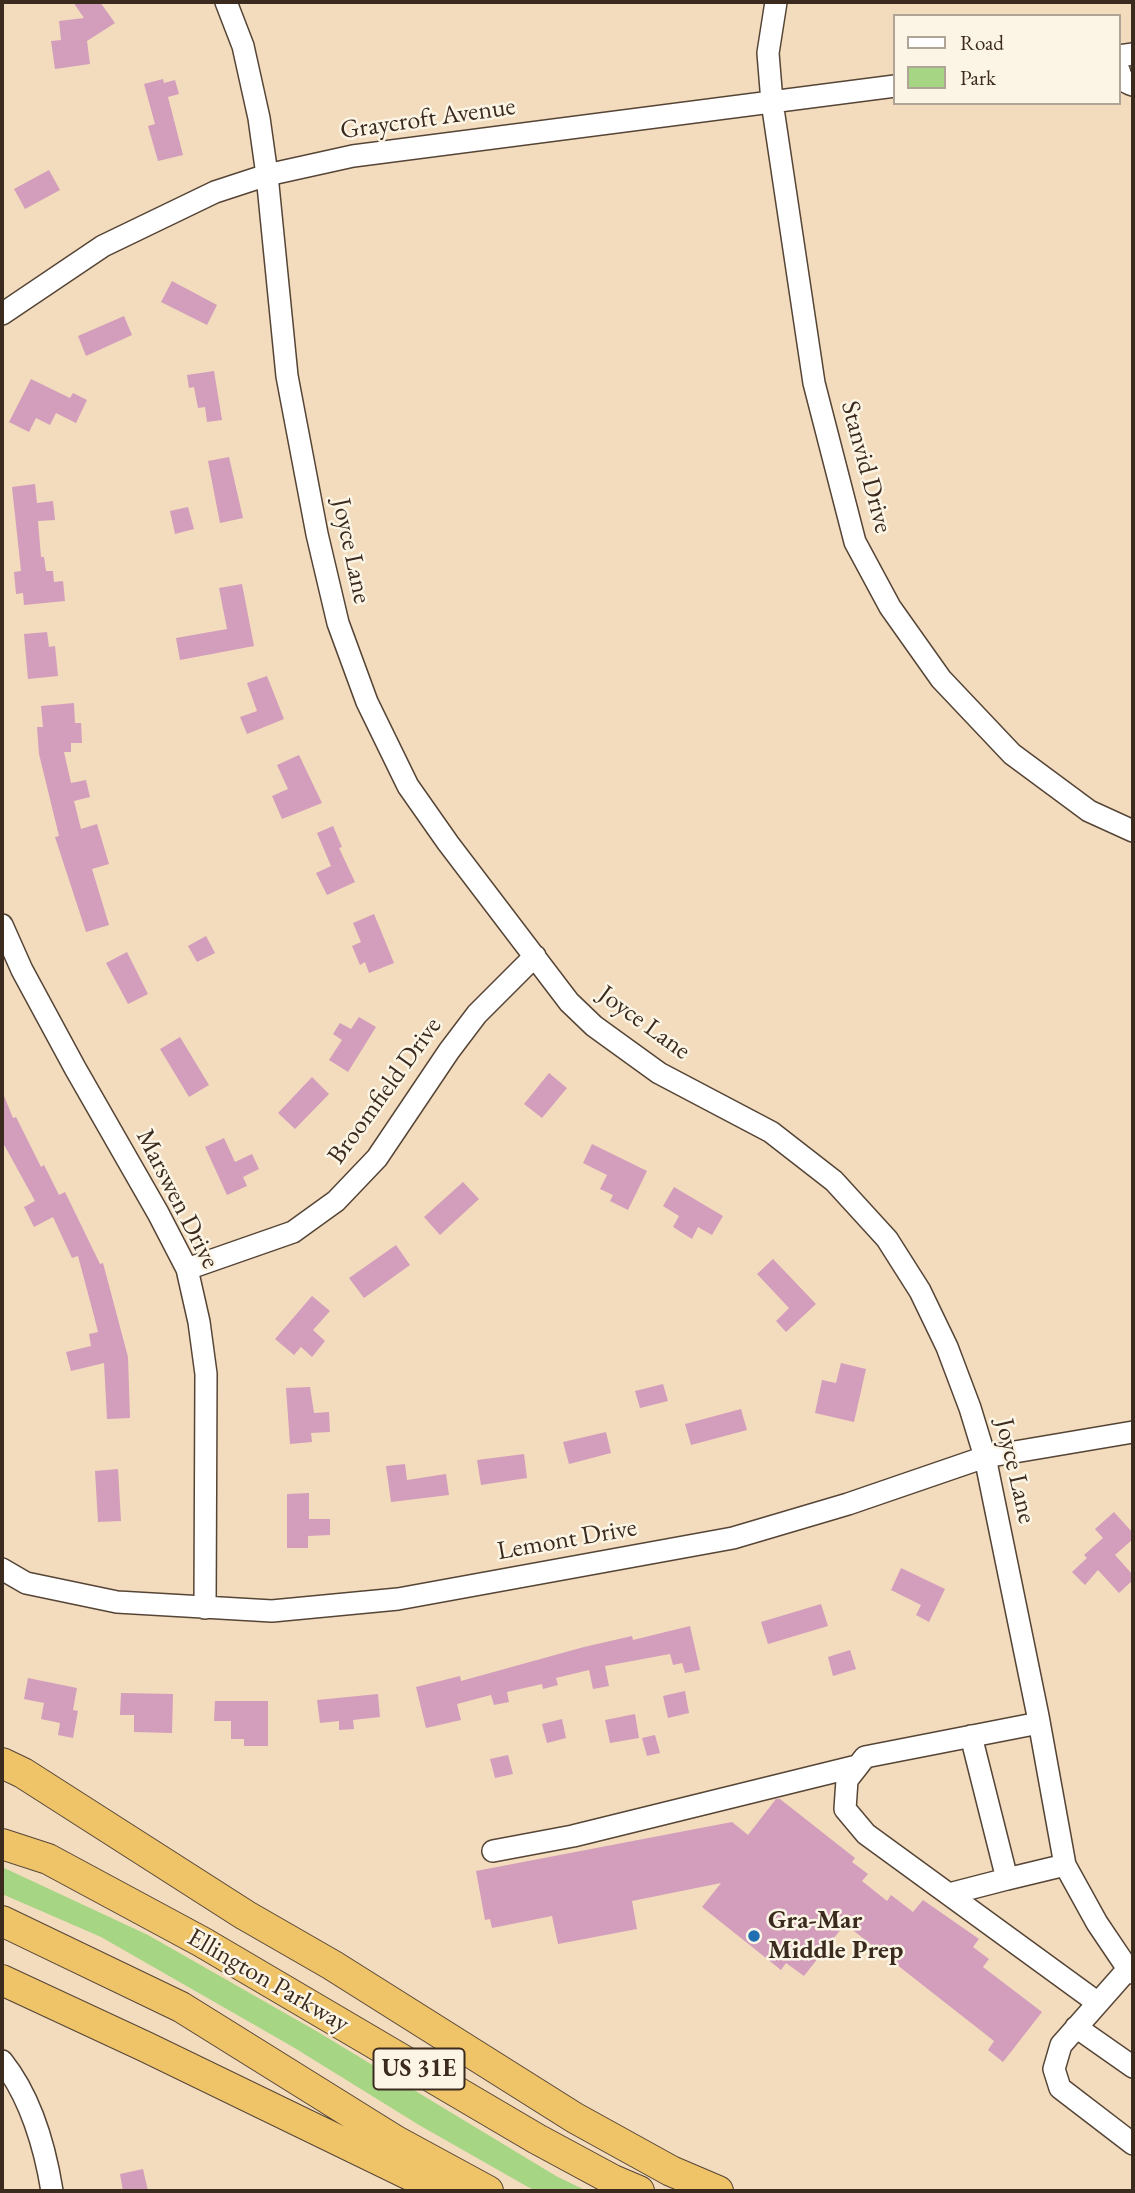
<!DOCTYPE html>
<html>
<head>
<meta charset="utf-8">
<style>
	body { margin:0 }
	#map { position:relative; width:1135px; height:2193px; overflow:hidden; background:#f2dcbd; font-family:"EB Garamond",serif }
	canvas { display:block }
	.frame { position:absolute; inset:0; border:4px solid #3b2a1e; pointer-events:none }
	.legend { position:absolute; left:893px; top:14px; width:228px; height:91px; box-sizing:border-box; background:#fcf5e5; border:2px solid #afa495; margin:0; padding:9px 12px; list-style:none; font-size:21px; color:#3b2a1e }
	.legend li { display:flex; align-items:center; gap:14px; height:35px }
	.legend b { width:35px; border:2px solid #afa495 }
</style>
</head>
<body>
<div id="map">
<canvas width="1135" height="2193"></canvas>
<div class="frame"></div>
<ul class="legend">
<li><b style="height:9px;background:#fff"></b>Road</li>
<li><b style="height:19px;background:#a6d584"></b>Park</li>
</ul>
</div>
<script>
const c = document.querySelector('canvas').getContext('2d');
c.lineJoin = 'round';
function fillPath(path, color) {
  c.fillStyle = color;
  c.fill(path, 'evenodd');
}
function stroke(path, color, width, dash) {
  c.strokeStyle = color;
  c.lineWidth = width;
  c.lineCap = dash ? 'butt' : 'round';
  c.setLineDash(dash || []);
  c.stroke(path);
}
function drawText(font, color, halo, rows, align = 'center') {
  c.font = font + ' "EB Garamond",serif';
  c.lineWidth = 5;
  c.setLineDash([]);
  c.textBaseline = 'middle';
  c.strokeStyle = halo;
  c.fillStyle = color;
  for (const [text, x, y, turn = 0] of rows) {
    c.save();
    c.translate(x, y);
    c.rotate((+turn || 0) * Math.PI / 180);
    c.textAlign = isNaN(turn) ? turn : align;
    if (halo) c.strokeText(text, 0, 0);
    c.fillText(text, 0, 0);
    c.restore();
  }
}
const green = new Path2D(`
	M2,1867l146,68 170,97 238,144 31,15h-51l-8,-4 -109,-62 -126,-78 -192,-110 -99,-43z`);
const building = new Path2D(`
	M73,2h27l15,21 -28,18 3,23 -35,5 -4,-28 10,-1 -2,-19 25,-3z
	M163,79l1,4 11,-3 4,14 -11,3 15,58 -25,6 -10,-35 7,-2 -11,-40z
	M49,170l11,20 -35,19 -11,-20z
	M172,281l45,24 -10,20 -46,-23z
	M124,316l8,19 -46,21 -8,-20z
	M214,371l8,49 -15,2 -2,-15 -7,1 -4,-21 -5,1 -2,-13z
	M31,379l39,19 3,-5 14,7 -11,23 -20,-10 -6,12 -14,-7 -7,14 -20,-10z
	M229,457l14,61 -23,5 -12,-62z
	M35,484l2,19 16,-2 2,19 -17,1 3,36h3l2,14h7l1,11 9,-1 2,20 -41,4 -1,-12 -7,1 -2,-22 7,-1 -9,-84z
	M188,507l6,22 -19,5 -5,-23z
	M242,584l12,62 -74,14 -4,-22 51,-9 -8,-41z
	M47,632l2,15 6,-1 3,30 -30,3 -4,-45z
	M267,676l17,43 -37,15 -7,-17 17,-6 -10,-28z
	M74,703l1,20h6l1,20h-11v9h-7l7,31 15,-3 4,17 -16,4 7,28 16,-5 12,40 -17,5 17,56 -23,7 -31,-95 4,-1 -20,-82 -2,-27h6l-2,-21z
	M299,755l23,48 -40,16 -10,-23 16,-7 -11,-24z
	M333,826l9,21 -3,1 16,34 -28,13 -11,-22 15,-7 -14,-33z
	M374,914l20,49 -25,10 -4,-11 -5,3 -8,-19 9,-4 -8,-19z
	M206,936l9,17 -18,9 -9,-16z
	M127,952l21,42 -20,10 -22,-41z
	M359,1017l17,10 -28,45 -19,-12 13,-20 -9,-6 7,-11 11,6z
	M180,1037l29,48 -20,12 -29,-48z
	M549,1073l18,15 -25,30 -18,-14z
	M312,1077l17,17 -34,35 -17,-16z
	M2,1091l11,27 3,-1 25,50 3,-2 15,30 6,-3 35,72 3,-1 25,94 2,61 -23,1 -3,-56 -33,8 -5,-19 25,-6 -2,-12 9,-2 -4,-16 -16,-60 -6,2 -19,-41 -19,10 -10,-20 11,-6 -33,-60z
	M224,1138l11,24 17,-8 7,15 -16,8 4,9 -20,9 -22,-48z
	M592,1144l55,27 -19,39 -18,-9 3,-6 -13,-6 7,-14 -24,-12z
	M463,1182l16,17 -39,36 -16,-18z
	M674,1187l49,29 -11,19 -14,-8 -6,12 -19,-12 6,-11 -16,-10z
	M396,1245l14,20 -46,33 -15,-20z
	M773,1259l43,45 -30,28 -10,-11 13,-13 -32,-34z
	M312,1296l18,15 -17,19 12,11 -13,16 -11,-10 -7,8 -19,-16z
	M841,1363l25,6 -12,53 -39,-9 7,-33 14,3z
	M663,1384l5,17 -28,7 -5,-17z
	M310,1387l4,26 15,-1 1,20 -19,1 1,9 -22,2 -4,-56z
	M741,1409l6,21 -56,15 -6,-21z
	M606,1432l5,21 -42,11 -6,-22z
	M524,1454l3,24 -46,7 -4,-25z
	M405,1464l2,16 39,-6 3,21 -58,7 -5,-36z
	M118,1469l3,52 -23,1 -3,-51z
	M309,1493v26h21v16l-22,1v12h-21v-54z
	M1114,1512l19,21v6l-18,16 18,20v5l-14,13 -21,-23 -13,15 -13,-13 15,-14 -3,-3 19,-17 -8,-9z
	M901,1568l44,21 -16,33 -13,-7 5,-10 -30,-15z
	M821,1604l7,22 -60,18 -7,-22z
	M690,1626l10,44 -15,3 -3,-10 -9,2 -3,-11 -65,12 4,20 -16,3 -4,-19 -33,8 2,7 -15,4 -1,-5 -35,8 2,10 -15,3 -3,-10 -34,9 4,16 -35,8 -10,-41 44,-11 1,5 123,-34 48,-11 1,4z
	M850,1650l6,19 -23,7 -5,-19z
	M28,1678l49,10 -4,22 5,1 -5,27 -15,-3 2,-12 -19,-4 3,-16 -20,-4z
	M685,1691l4,22 -21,5 -5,-22z
	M121,1693l52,1 -1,39 -38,-1v-17h-14z
	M378,1694l2,23 -27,3 1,9 -15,1v-9l-19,2 -3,-23z
	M215,1701h53v45h-24v-7h-13v-18h-17z
	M635,1714l4,24 -29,5 -5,-23z
	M562,1719l4,19 -19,5 -5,-19z
	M655,1735l5,18 -13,3 -5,-18z
	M508,1755l5,19 -18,4 -5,-19z
	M776,1799h4l75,59 -3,4 16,12 -6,7 25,20 4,-6 22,17 10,-12 56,39 -6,8 16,12 -6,8 59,45 -39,50 -15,-12 6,-9 -149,-117 -41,52 -18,-13 -5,7 -79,-63 19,-24 -89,18 5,28 -79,15 -6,-28 -60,12 -2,-9 -5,1 -9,-49 256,-49 16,13z
	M143,2169l5,22h-25l-3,-17z`);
const minor = new Path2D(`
	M226,2l17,44 16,72 8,57 20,201 30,158 21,89 29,79 41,84 40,57 121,159 25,24 65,47 112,59 63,49 53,58 33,52 27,56 23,61 15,49 53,259 27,149 32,58 31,46 5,4
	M776,2l-8,51 4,49 42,281 41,159 35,65 51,72 71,75 77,57 44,20
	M1119,56l14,-2
	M1119,70c2,9 6,13 14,15
	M2,314l101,-68 112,-54 52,-17 86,-19 542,-70
	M2,925l20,45 53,98 83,145 29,56 12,53 7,52 -1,234
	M187,1269l106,-37 43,-31 41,-43 72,-107 28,-37 58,-58
	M2,1569l24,14 91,19 155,9 126,-12 335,-61 115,-34 137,-47 148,-25
	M1039,1723l-174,34 -18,23 -2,29 21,25 232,169
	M493,1851l80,-15 284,-70
	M1007,1879l58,-14
	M949,1894l58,-15 -36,-143
	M1128,1969l-67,76 -7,24 6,19 73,56
	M1076,2027l57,40
	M2,2061c28,35 43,86 50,130`);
const highway = new Path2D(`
	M2,1763l21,10 222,142 87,50 243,153 96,53 47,20
	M2,1844l46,15 154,83 335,197 76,41 26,11
	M2,1921l179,86 215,134 92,50
	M2,1980l144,67 264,128 46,16`);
const markers = [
	[754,1936,7,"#1f6fb2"]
];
const shields = [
	[419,2069,91]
];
const shieldNames = [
	["US 31E",419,2069]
];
const streetNames = [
	["Graycroft Avenue",428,119,-8],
	["Stanvid Drive",866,467,75],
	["Joyce Lane",351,551,78],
	["Joyce Lane",644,1023,36],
	["Broomfield Drive",385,1091,-54],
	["Marswen Drive",177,1199,63],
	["Joyce Lane",1015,1471,77],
	["Lemont Drive",567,1540,-10],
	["Ellington Parkway",268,1981,30]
];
const poiNames = [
	["Gra-Mar",768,1921],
	["Middle Prep",768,1951]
];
fillPath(green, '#a6d584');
fillPath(building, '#d39dbc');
stroke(minor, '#564536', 24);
stroke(highway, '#564536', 32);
stroke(minor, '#fff', 21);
stroke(highway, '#efc469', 30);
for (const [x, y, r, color] of markers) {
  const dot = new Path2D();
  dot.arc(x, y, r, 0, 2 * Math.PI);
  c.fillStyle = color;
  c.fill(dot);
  stroke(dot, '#fcf5e5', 2.5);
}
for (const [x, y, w] of shields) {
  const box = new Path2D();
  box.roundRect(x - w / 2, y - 20.5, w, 41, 5);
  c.fillStyle = '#fcf5e5';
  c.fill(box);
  stroke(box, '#3b2a1e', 2);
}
drawText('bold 24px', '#3b2a1e', null, shieldNames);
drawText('26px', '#3b2a1e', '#fcf5e5', streetNames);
drawText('bold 26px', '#3b2a1e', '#fcf5e5', poiNames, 'left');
</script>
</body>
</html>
